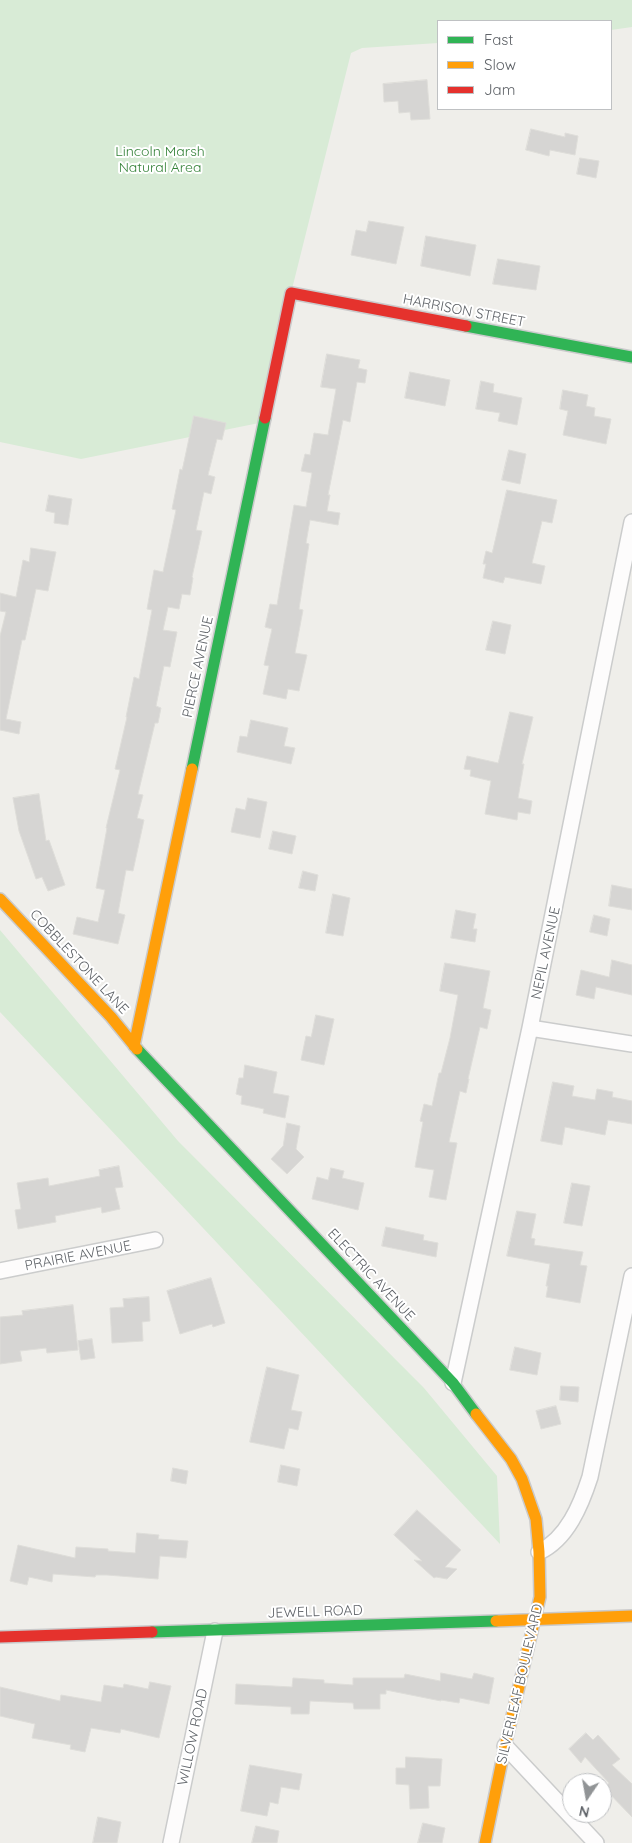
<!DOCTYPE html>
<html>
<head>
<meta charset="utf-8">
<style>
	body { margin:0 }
	#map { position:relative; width:632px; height:1843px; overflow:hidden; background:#efeeea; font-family:Quicksand,sans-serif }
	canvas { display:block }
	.legend { position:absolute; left:437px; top:20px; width:175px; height:90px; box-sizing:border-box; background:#fff; border:1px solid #bfc1c3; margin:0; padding:6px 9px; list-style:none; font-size:15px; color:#5f6368 }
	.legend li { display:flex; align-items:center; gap:10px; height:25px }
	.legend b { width:25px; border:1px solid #bfc1c3 }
	.north { position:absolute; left:562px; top:1773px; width:50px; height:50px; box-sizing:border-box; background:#fff; border:1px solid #bfc1c3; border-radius:50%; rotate:192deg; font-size:14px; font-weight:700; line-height:20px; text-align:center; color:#5f6368 }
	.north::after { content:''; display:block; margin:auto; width:18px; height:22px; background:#919496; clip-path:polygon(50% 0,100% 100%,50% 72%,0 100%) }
</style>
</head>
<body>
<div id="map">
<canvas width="632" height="1843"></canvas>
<ul class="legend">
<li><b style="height:6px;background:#30b455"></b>Fast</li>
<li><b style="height:6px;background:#ff9f0a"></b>Slow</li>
<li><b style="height:6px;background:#e5322d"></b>Jam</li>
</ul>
<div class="north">N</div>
</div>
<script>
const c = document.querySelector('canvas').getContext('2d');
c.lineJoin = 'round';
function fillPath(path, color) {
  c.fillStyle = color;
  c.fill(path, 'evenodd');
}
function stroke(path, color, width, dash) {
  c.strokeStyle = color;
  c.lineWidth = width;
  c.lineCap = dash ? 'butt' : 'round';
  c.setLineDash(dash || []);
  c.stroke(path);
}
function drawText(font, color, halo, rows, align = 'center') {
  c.font = font + ' Quicksand,sans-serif';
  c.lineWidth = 4;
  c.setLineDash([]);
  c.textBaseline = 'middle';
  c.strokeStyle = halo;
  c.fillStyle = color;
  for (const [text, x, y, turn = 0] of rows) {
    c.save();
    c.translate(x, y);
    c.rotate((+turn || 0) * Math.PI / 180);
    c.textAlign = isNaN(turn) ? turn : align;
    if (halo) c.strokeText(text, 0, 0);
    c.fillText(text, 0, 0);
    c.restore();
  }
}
const green = new Path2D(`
	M0,0h632v27l-21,3v-9h-173v22l-76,5 -11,5 -60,240 -27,129 -183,37 -81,-17z
	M0,930l178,211 246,247 73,88 3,68 -500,-532z`);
const building = new Path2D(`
	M427,80l3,39 -19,1 -1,-8 -11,1 -1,-12 -14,1 -1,-18z
	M531,129l34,8v-4l13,3 -3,19 -25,-5 -1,6 -23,-6z
	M580,158l19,3 -3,17 -19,-4z
	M369,221l35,6 -8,37 -45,-9 5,-25 10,2z
	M426,236l50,9 -6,31 -49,-10z
	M498,259l42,7 -4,24 -43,-6z
	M327,354l33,6 -2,8 9,2 -2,13 -8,-1 -7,40 -7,-2 -15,75h2l-3,16 13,2 -2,12 -28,-5 -4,23 3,1 -10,65 4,1 -8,43 12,2 -8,36 -11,-2 -2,10 -23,-5 6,-28 -5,-1 8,-36 -7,-2 5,-23 7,1 17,-100 12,2 6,-34 -11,-2 4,-17 5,1 4,-22 14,2 8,-46 -15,-2z
	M410,372l40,8 -5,26 -40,-8z
	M481,381l13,3 -1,8 29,6 -5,27 -19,-4 2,-8 -24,-4z
	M563,390l25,5 -2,11 9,2 -1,8 17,3 -5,25 -43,-9 5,-24 -8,-2z
	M194,416l32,7 -4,17 -5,-1 -9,36 7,2 -4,17 -7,-2 -8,38 6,1 -10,46 1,1 -3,17 -8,-1 -3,15 -11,-2 -5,23 14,2 -7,35 -6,-1 -8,40 5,2 -3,15h-3l-17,71 5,1 -6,23 7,2 -11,51 -7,-1 -8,43 7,2 -7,29 -45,-10 4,-17 21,5 7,-32 -9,-2 11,-60h-1l14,-58 -5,-1 12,-52h-1l8,-40 5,2 13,-69 -5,-1 7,-39 9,2 13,-62 -4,-1 8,-40 2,1z
	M509,450l17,4 -6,30 -18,-4z
	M507,490l50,10 -5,23 -10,-2 -10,42 13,3 -4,18 -36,-7 -2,6 -20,-5 3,-14h-3l3,-13 6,2z
	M49,495l23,4 -4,26 -14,-2 1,-10 -9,-2z
	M31,548l25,4 -8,39 -12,-2 -11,51h-3l-16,79 15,3 -2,12 -19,-4v-94l6,-24 -6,-1v-18l16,4 7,-37 6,2z
	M493,621l18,4 -6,29 -19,-4z
	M510,712l23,5 -11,47h2l-6,34 14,3 -2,13 -12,-2 -1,8 -32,-6 6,-33 -21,-5 1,-6 -7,-1 3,-13 31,7z
	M251,720l37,8 -4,18 11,2 -4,16 -54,-12 3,-16 7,1z
	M39,794l7,47 3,-1 16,45 -17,6 -6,-14 -6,2 -17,-48 -6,-33z
	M248,798l19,4 -7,36 -29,-6 5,-24 9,2z
	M273,831l23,5 -4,18 -23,-5z
	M303,871l15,4 -3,16 -16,-3z
	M612,885l20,4v21l-23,-4z
	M333,894l17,4 -7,38 -17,-3z
	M456,910l20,4 -3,15h4l-2,13 -24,-4z
	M594,915l16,4 -3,17 -17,-4z
	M612,960l20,5v30l-36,-8 -2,12 -18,-4 5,-25 28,7z
	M445,963l45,8 -7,37 8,2 -4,19 -7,-2 -12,52h1l-3,14 -6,-2 -11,51 8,1 -11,57 -17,-3 5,-27 -19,-3 8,-45 -3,-1 4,-17 8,2 7,-33h2l9,-35 8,-43 -18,-4z
	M316,1015l18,4 -10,46 -23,-5 5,-24 5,1z
	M245,1065l32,7 -4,21 16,3 -4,22 -22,-5 1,-4 -23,-5 1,-8 -6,-2 3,-16h4z
	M553,1082l21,4 -2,10 23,4 2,-11 16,3 -1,5 20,4v23l-24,-4 -3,15 -40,-8 -3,18 -21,-4z
	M287,1123l13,3 -4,23 8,8 -17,17 -16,-15 12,-13z
	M119,1166l4,21 -8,1 5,21 -18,4 -1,-6 -46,9 1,6 -38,7 -3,-19 6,-1 -4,-26 31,-5 1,8 51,-10 -1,-6z
	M331,1168l13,3 -2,7 22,5 -6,27 -46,-11 5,-22 11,3z
	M572,1183l18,3 -8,40 -18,-3z
	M517,1211l19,3 -5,24 4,1 -1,6 49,7 -3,13 7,1 -7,37 -34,-6 2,-11h-2l4,-22 -43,-8z
	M386,1227l38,8 -1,5 15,3 -2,14 -54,-11z
	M211,1278l14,45 -12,4 -1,-3 -32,10 -13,-43z
	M149,1297l1,24 -8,1 1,19 -31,2 -2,-35 14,-1 -1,-8z
	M73,1305l5,45 -31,3 -1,-5 -26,3 2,10 -22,3v-47l23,-2 -1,-4z
	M92,1339l3,19 -14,2 -3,-19z
	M515,1347l26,6 -4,22 -27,-5z
	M267,1367l32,8 -8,35 11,2 -4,18 -9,-2 -5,21 -34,-7z
	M561,1386l18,1 -1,15 -18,-2z
	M556,1406l5,18 -20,5 -5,-18z
	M281,1465l19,4 -3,17 -19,-4z
	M173,1468l15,3 -2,13 -15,-3z
	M417,1510l44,40 -16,17 12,2 -10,10 -11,-2 -2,1 -20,-18 8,1 -28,-26z
	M137,1533l22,2 -1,4 30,2 -2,17 -26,-2 -2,23 -51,-4h-11l-1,2 -42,-3 -1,8 -23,-5 -2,8 -17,-4 8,-36 57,13 1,-11 32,2v2l27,2z
	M441,1673l31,6 2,-6 20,5 -5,26 -29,-6 -1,5 -18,-3v1l-55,-11v4h-6v15h-26l-1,-6 -43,-2 -1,13h-18v-7l-56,-3 1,-20 56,3 1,-9 31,2v3l29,2v-7h51l1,-4 35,7z
	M150,1682l21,4 -12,52 -38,-9 -1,4 -29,-5 -6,24 -15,-3 1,-4 -39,-7 3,-14 -35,-8v-29l60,14 1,-6 40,7 3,-17 19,3 1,-4 24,5z
	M586,1733l7,7 5,-5 22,24 -8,6 20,19v33l-28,-29 5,-5 -24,-26 -4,6 -12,-14z
	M406,1757l36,2 -2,27h-12l1,22 -19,1 -1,-24 -13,-1v-16h9z
	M250,1765l52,9 -3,16 -18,-3 -3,17 -8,-2 -3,14 -26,-5z
	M98,1817l23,5 -4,21h-24z
	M423,1823l22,5 -3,15h-24z
	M256,1826l23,5 -2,12h-25z`);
const street = new Path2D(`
	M530,1028l102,16
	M0,1271l155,-31
	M453,1383l77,-355 102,-506
	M539,1552c28,-13 42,-47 51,-75l42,-201
	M505,1746l91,97
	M171,1843l44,-212`);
const fast = new Path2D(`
	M466,326l166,31
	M192,769l73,-351
	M137,1049l316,334 23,31
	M152,1632l344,-11`);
const slow = new Path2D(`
	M0,899l111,118 26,32
	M134,1046l58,-277
	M476,1414l35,45 11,20 14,40 3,33 1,45 -35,149 -20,97
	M496,1621l136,-5`);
const jam = new Path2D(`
	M265,418l26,-125 175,33
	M0,1637l152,-5`);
const parkNames = [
	["Lincoln Marsh",160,152],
	["Natural Area",160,168]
];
const streetNames = [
	["HARRISON STREET",464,311,11],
	["PIERCE AVENUE",198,667,-78],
	["NEPIL AVENUE",546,953,-78],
	["COBBLESTONE LANE",79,962,47],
	["PRAIRIE AVENUE",78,1256,-11],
	["ELECTRIC AVENUE",371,1275,47],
	["JEWELL ROAD",315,1612,-2],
	["SILVERLEAF BOULEVARD",520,1684,-77],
	["WILLOW ROAD",193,1737,-78]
];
fillPath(green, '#d8ebd6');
fillPath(building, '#d6d5d3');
stroke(building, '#deddd9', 1);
stroke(street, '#cbcccc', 18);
stroke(fast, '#cacacb', 14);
stroke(slow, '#cacacb', 14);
stroke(jam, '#cacacb', 14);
stroke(street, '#fdfcfc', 15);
stroke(fast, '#30b455', 11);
stroke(slow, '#ff9f0a', 11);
stroke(jam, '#e5322d', 11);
drawText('14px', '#348238', '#fff', parkNames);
drawText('14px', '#5f6368', '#fff', streetNames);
</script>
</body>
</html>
